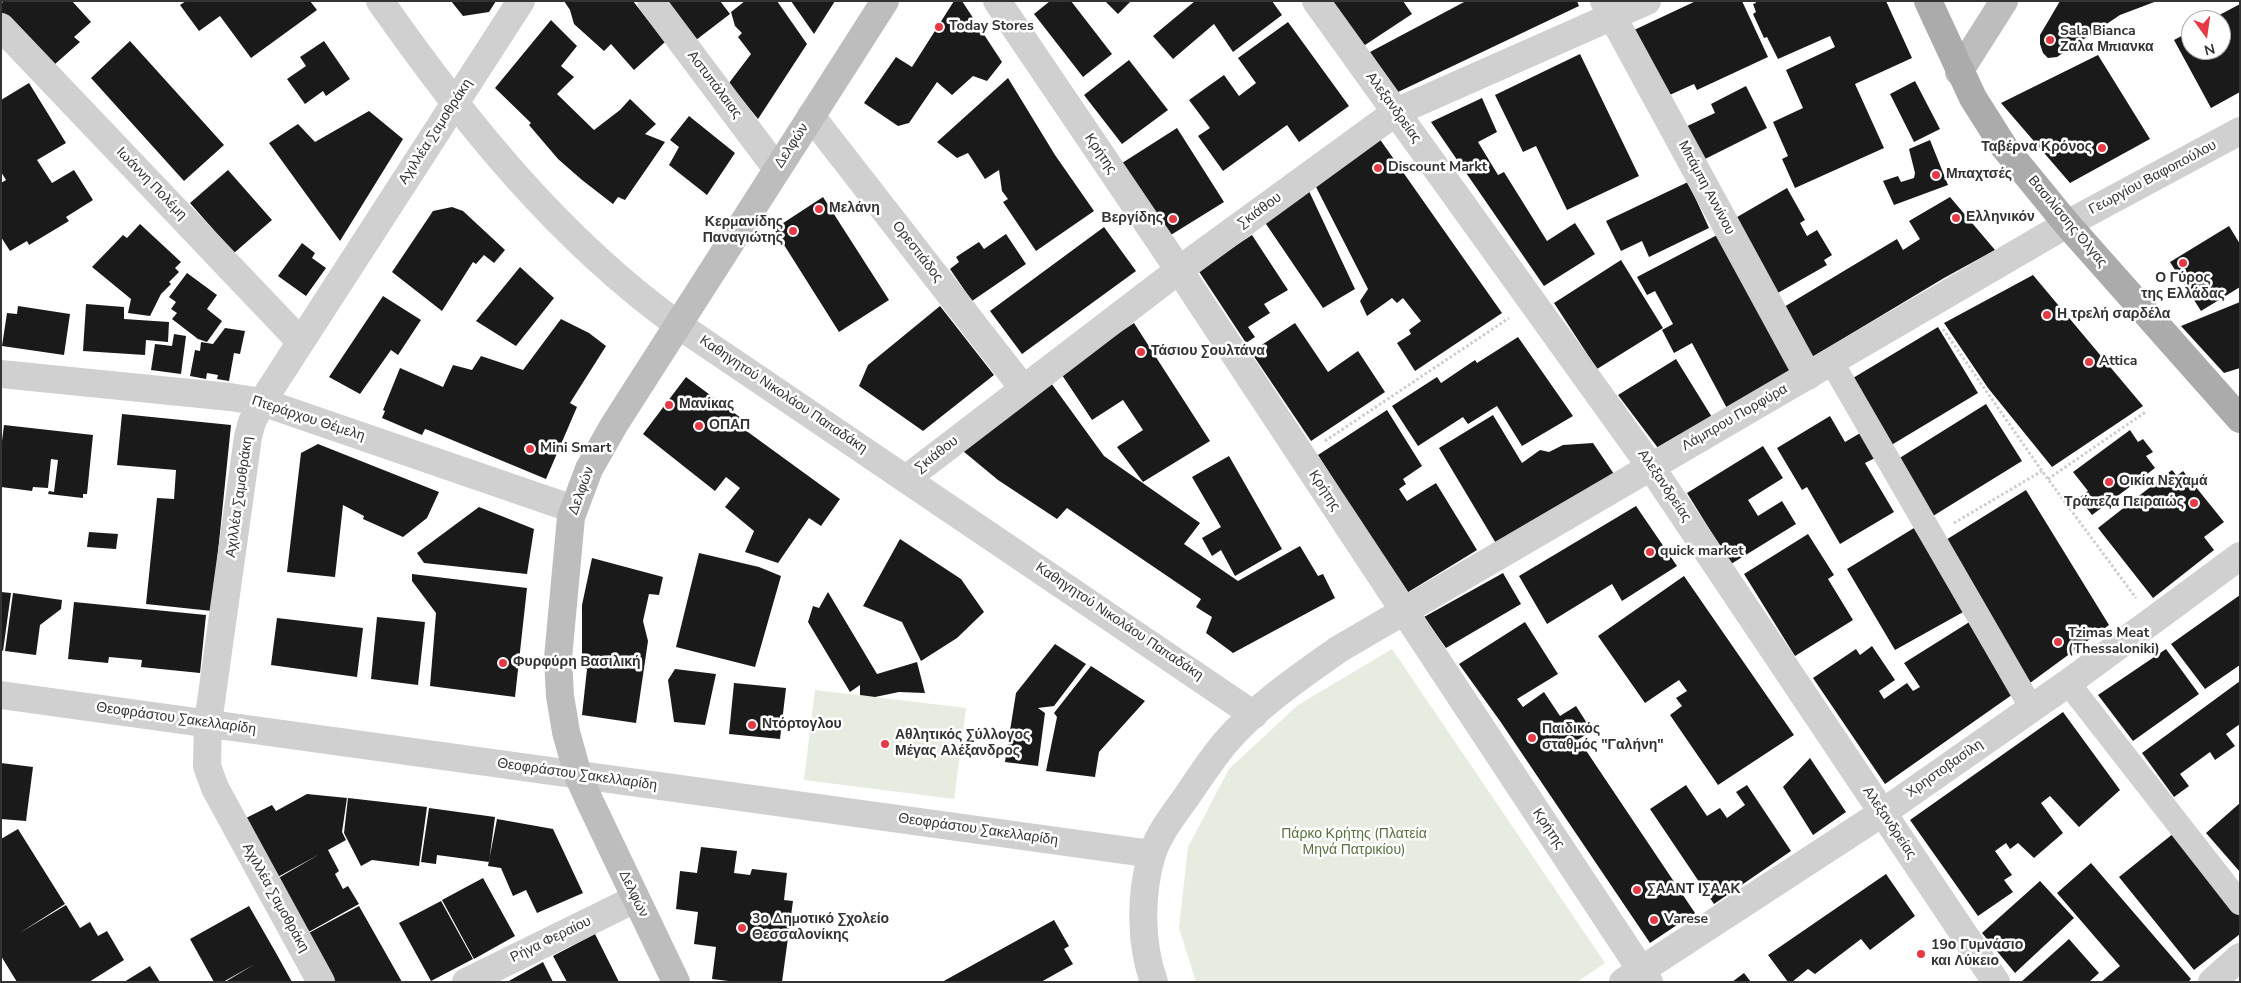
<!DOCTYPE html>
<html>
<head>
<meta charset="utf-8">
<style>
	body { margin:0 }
	#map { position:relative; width:2241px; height:983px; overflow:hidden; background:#fff; font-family:"Nunito Sans",sans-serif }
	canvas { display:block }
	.frame { position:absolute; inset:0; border:2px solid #333; pointer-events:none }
	.north { position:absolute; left:2181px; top:10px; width:50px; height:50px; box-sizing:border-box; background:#fff; border:1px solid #adadad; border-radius:50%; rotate:166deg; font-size:14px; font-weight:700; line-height:20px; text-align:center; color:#333 }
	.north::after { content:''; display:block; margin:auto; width:18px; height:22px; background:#e63946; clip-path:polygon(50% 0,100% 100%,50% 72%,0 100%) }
</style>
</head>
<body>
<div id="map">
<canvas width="2241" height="983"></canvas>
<div class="frame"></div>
<div class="north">N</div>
</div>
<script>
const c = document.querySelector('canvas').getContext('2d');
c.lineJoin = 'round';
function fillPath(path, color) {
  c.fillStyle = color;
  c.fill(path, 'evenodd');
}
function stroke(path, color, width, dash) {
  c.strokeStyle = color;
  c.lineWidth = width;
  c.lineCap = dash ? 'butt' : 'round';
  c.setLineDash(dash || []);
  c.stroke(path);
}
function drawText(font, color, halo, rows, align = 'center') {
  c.font = font + ' "Nunito Sans",sans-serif';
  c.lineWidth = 5;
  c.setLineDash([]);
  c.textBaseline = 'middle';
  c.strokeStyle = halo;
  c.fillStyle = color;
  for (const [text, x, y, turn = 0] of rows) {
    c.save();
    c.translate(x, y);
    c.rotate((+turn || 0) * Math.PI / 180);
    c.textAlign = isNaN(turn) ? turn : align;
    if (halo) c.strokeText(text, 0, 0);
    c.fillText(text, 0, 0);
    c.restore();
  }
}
const green = new Path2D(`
	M1392,649l213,314 -28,19h-381l-17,-54 9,-81 41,-78 69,-64z
	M815,690l151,18 -12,91 -150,-19z`);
const building = new Path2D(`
	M4,1h68l19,21 -17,15 6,5 -34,30 -45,-50v-18z
	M186,1h124l7,9 -66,48 -31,-42 -21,15 -19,-26z
	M451,1h45l-7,11 -26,4z
	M564,1h69l32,41 -31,28 -23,-26 -7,7 -30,-27 -4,-14z
	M665,1h55l10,13 -34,26z
	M745,1h32l30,43 -49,75 -29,-36 22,-29 -13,-17 4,-4 -7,-7 -4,-14z
	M791,1h44l-21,33z
	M954,1h8l40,61 -15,19 -14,-5 -21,19 -15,-13 -28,41 -11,3 -34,-23 32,-46 16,10z
	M1050,1h21l41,53 -29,23 -49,-63z
	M1105,1h26l-13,13z
	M1195,1h77l10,14 -49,37 -19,-28 -41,35 -20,-23z
	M1332,1h71l9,13 -50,33z
	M1466,1h111l2,5 -181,86 -28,-40z
	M1696,1h46l26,56 -71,33 -3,-6 -31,14 -31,-67z
	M1755,1h131l26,57 -57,26 29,64 -89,40 -13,-29 6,-3 -15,-34 30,-14 -17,-38 49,-23 -5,-11 -52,23 -11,-22 -3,1 -11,-24 3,-2 -3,-8 3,-1z
	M2060,1h97l-37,14 -63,42 -9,1 -5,-5 -3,-9v-9z
	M2240,4v88l-29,16 -37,-68 17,-9v19h30v-30h-11z
	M551,20l26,26 -16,20 13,11 -17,17 37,36 26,-20 10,-11 26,25 -11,10 20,8 -40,58 -7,-3 -5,7 -31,-24 -24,-21 -29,-34 2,-2 -36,-35z
	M1288,22l61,84 -50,36 -12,-17 -64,46 -25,-35 12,-8 -21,-28 35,-25 15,21 17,-13 -18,-25z
	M130,41l94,104 -40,36 -93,-103z
	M324,41l26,38 -24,17 -3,-5 -18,13 -18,-25 19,-13 -6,-9z
	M1580,54l59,122 -72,34 -31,-64 -13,6 -28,-57z
	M2098,55l52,84 -80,44 -69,-80z
	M1129,60l39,50 -46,34 -38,-49z
	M1008,78l47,77 39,56 -58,40 -33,-49 5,-3 -6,-8 -3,-21 -14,9 -17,-26 -11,5 -20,-16z
	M1915,81l25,48 -26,13 -24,-48z
	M29,83l37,60 -29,17 15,23 22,-13 19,30 -27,17 3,4 -40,24 -2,-4 -17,10 -9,-14v-54l5,-3 -5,-8v-72z
	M1746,86l21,42 -68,34 -16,-34 32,-15 -4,-9z
	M1482,98l15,34 -19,10 20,33 6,-3 43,69 28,-18 20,31 -51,32 -113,-164z
	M369,111l34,28 -63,102 -71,-98 29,-19 17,18z
	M689,116l46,37 -28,42 -38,-30 10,-18 -9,-7z
	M1177,128l47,74 -58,36 -47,-73z
	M1379,138l123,175 -87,58 -18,-28 14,-9 -2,-4 12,-9 -18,-23 -6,5 -5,-5 -25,18 -7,-15 8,-12 -53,-104z
	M1930,140l18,45 -54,20 -11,-24 15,-5 3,6 13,-4 1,-5 -6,-24z
	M228,170l44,50 -38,33 -44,-50z
	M1688,182l21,46 -60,29 -7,-16 -21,10 -15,-30z
	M1787,188l18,32 -5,3 7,13 10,-6 15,25 -8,5 3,5 -51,29 -44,-74z
	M1308,189l47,100 -32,19 -59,-87z
	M823,197l66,103 -50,32 -65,-103z
	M1950,197l45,53 -51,28 -135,81 -30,-49 118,-71 6,11 17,-11 -11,-18z
	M452,207l11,4 42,39 -11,13 -10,-8 -8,9 -3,-2 -31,49 -50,-39 41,-61z
	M140,224l41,38 -6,6 4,4 -10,10 2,2 -10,10 -11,22 -22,-3 3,-14 -39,-32 31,-32 4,3z
	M2229,226l11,18v43l-39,24 -31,-49z
	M1104,227l32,44 -114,83 -32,-43z
	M1721,233l77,145 -68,36 -38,-71 -18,10 -12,-23 11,-6 -18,-33 -8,4 -10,-18z
	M1006,234l20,30 -54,37 -22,-32 9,-7 -3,-5 23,-15 5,7z
	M1252,235l36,55 -24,14 6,9 -22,14 7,10 -9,6 -48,-73z
	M302,243l13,10 -3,5 14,10 -20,28 -28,-20z
	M1621,260l42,68 -66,41 -43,-66z
	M520,267l34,31 -38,48 -40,-25z
	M187,273l30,22 -10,14 15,12 -15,21 -9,-3 -26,-20 5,-6 -6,-4 5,-7 -7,-5z
	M2033,275l110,131 -91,61 -64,-79 -44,-65z
	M383,296l38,24 -23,35 -7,-5 -31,44 -31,-17z
	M2240,302v66l-16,5 -43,-47z
	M86,304l38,3v12l45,3 -1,20 -22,-2 -1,15 -62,-4z
	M18,306l52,8 -6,41 -62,-9 5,-33 10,1z
	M940,306l54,69 -71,56 -64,-45 9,-21z
	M561,319l28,14 17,13 -36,57 7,4 -31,72 -118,-49 -3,-1 -3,6 -40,-17 3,-7 -2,-1 17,-42 43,19 10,-22 19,5 9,-14 42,14z
	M1134,323l76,118 -67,41 -26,-35 26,-17 -20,-30 -31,20 -32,-48z
	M1295,323l33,49 30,-21 27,41 -74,49 -60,-89z
	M1938,327l40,66 -90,54 -40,-66z
	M225,328l20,3 -5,23 -6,-1 -5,28 -12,-2 1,-4 -11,-2 -1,6 -16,-3 5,-26 5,1 1,-9 12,2z
	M174,334l12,2 -5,38 -30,-4 4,-26 17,2z
	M1518,337l55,79 -51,30 -25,-40 -29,18 -5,-7 -45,29 -26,-40 45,-29 4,6 34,-23 2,3z
	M1676,359l39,63 -54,30 -43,-57z
	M686,377l59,44 -4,6 99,72 -19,27 -12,-8 -31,45 -33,-11 9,-21 -29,-24 15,-19 -14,-11 -11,14 -72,-57z
	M1051,383l53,73 96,67 -16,21 54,37 62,-35 18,30 5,-2 12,24 -102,55 -27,-20 6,-16 -16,-10 5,-8 -134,-91 -10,11 -59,-39 -35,-29z
	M1986,404l36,57 -89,55 -35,-57z
	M1387,410l35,56 -19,13 3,5 -7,5 8,12 29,-18 41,67 -72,44 -87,-139z
	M122,414l109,11 -19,186 -66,-7 11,-106 17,1 2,-29 -59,-5z
	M1493,415l29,48 18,-13 9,2 14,-7 30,-2 21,31 -117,71 -58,-97z
	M1830,416l15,26 17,-10 15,25 -12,6 29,49 -54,32 -33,-57 -5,3 -25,-42z
	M4,425l89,10 -6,59h-4v4l-35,-4 1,-3 5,1 4,-32 -7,-1 -3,29 -15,-1 -1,4 -31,-4v-38z
	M2130,430l8,12 5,-3 10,13 -7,4 9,12 -63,47 -13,-17 9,-7 -15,-19z
	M318,444l121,48 -12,26 -24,19 -40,-18 1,-3 -21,-11 -8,72 -48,-5 14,-119z
	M1763,446l20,32 -35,22 10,16 24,-15 14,23 -65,40 -44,-71z
	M1229,456l53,93 -47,27 -14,-26 -9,6 -10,-18 19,-11 -29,-50z
	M2172,470l5,6 6,-5 41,51 -20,15 10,13 -61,48 -55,-70z
	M2026,490l83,135 -79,58 -89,-140z
	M1636,506l41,60 -55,35 -10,-17 -65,40 -28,-48z
	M479,507l55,22 -7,45 -103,-11 -7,-10z
	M1914,528l51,83 -70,39 -48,-81z
	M89,532l29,2 -2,15 -29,-2z
	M1808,534l26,41 -6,4 25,41 -58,36 -51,-82z
	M900,539l61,40 23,33 -27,26 -36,23 -19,-39 -39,-16z
	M699,553l60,14 22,9 -26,91 -79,-20z
	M592,558l71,19 -4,18 -10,-1 -6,27 5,20 -12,82 -54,-8 5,-46 -5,-2v-62z
	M1503,573l18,31 -75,44 -22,-31z
	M412,574l115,14 -12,109 -85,-11 6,-73 -24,-32z
	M1684,576l110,159 -76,50 -48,-70 12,-9 -6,-8 11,-7 -8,-11 -34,23 -47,-67z
	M1,592l10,1 -8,58 -2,-1z
	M828,592l49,82 40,-12 8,31 -26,-1 -24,5 -15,-2v-10l-10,7 -42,-70 5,-16 6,2z
	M13,593l49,7 -1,9 -21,16 -4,30 -31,-4z
	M2240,595v70l-35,24 -34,-45z
	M74,602l132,13 -6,58 -59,-6 1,-7 -33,-3 -1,6 -40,-4z
	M377,617l48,5 -7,63 -47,-6z
	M277,618l86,10 -6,49 -86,-12z
	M1971,621l45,71 -131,92 -72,-106 43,-29 4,6 12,-9 23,34 -16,11 5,8 23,-16 6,8 7,-4 -16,-24z
	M1525,622l33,52 -41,25 6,8 21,-15 16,24 16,-10 16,25 -21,13 5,7 7,-5 112,167 -45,30 -150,-222 -41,-57z
	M1055,644l31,20 -32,42 -16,2 7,5 -7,53 -33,-4 11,-69z
	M2166,649l33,45 -66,47 -35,-46z
	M1091,666l54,35 -46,51 -4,25 -49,-6 11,-54 -3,-4z
	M675,669l41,5 -11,51 -31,-3 -6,-42z
	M2240,681v43l-14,10 9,12 -20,14 -5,-8 -30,22 9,12 -15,11 -32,-44z
	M734,683l52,5 -6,51 -51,-5z
	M2063,712l57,78 -41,37 -29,-31 -9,7 22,30 -29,25 -16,-15 -8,6 -4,-6 -11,8 17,24 -8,5 9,12 -35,24 -68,-96z
	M1810,758l36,54 -33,23 -30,-48z
	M1,763l32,4 -7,54 -25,-2z
	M1686,785l21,31 13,-8 7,10 18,-13 -9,-13 11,-7 44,66 -77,53 -64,-95z
	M307,794l40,4 -5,34 4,8 -18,10 11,21 -4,3 8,15 5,-3 11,18 -54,30 -30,-54 45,-26 -46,25 -32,-59 30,-15 4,6z
	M348,798l79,9 -8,59 -47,-6 -11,6 -17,-33z
	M2240,803v69l-34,-39z
	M429,808l66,9 -6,45 -52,-7 -1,9 -15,-2z
	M497,819l56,10 30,64 -46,20 -11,-23 -13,6 -12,-28 -13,-2z
	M18,829l47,75 -47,30 48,-29 14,23 10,-6 8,14 9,-5 17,29 -35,22h-72l-16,-26v-117z
	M2174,833l66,82v19l-46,36 -75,-93z
	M701,847l36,4 -3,22 16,2 2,-6 35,4 -3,27 9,1 -11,81h-45l-25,-3 4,-32 -22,-3 4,-32 -22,-3 4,-38 17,2z
	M2091,863l100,116 -3,3h-87l19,-16 -63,-73z
	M1886,874l29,42 -45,34 -9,-11 -46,35 -7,-5 -16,13h-4l-20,-27z
	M483,878l32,58 -41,23 -32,-59z
	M2040,881l34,37 -59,55 -33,-40z
	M441,901l32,58 -42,22 -32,-58z
	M249,906l27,47 16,29h-67l30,-18 -32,18h-9l-24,-43z
	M359,906l43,76h-70l-27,-47z
	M1054,920l15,26 -5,3 9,15 -32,18h-99z
	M595,934l24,48h-52l-14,-26z
	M2069,939l30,34 -10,9h-68z
	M543,962l10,20h-46z
	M150,966l10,16h-36z
	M1744,973l7,9h-19z`);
const path = new Path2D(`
	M1943,329l99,142 94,127
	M1325,441l184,-123
	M2048,479l99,-68
	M1954,523l88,-52`);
const pedestrian = new Path2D(`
	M1831,361l200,346
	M2068,683l172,220`);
const minor = new Path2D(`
	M651,1l126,168
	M997,1l182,269 470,712
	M1316,1l335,466 345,515
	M1604,1l204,375
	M1,27l299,314
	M811,116l212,272
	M677,324l577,391
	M1,374l229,23 32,5 311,107
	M907,478l272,-208 217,-158 251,-111
	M1,695l1151,159
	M321,982l-106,-194 -8,-22 1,-43 40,-286 4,-15 10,-20 259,-401
	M466,982l169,-83
	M1154,982c-14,-39 -14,-88 -2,-128 7,-21 22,-40 35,-58 12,-18 24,-36 38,-53 32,-37 74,-66 114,-94l728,-425 173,-93
	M1623,982l259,-169 186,-130 172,-127
	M2212,982l28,-25`);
const tertiary = new Path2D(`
	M380,1c84,120 178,237 297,323`);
const secondary = new Path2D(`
	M1959,72l45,-71
	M676,982l-86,-180 -12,-27 -12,-43 -6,-36 -2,-38 13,-141 18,-48 25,-44 271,-424`);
const primary = new Path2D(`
	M1928,1l45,97 31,49 63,77 173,195`);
const markers = [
	[939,27,5,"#e63946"],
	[2050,40,5,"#e63946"],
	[2102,148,5,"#e63946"],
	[1378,168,5,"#e63946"],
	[1936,175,5,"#e63946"],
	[819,209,5,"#e63946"],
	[1956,218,5,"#e63946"],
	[1173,219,5,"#e63946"],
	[793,231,5,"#e63946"],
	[2183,263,5,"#e63946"],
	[2047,315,5,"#e63946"],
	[1141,352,5,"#e63946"],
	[2089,362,5,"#e63946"],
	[669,405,5,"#e63946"],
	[699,426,5,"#e63946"],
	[530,449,5,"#e63946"],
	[2109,482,5,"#e63946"],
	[2194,503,5,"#e63946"],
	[1650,552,5,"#e63946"],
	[2058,642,5,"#e63946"],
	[503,663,5,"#e63946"],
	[752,725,5,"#e63946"],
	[1532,738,5,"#e63946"],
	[885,744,5,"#e63946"],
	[1637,890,5,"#e63946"],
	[1654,920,5,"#e63946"],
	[742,928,5,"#e63946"],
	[1921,954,5,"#e63946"]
];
const poiNames = [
	["Today Stores",949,27],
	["Sala Bianca",2060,32],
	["Ζαλα Μπιανκα",2060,48],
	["Ταβέρνα Κρόνος",2092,148,"right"],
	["Discount Markt",1388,168],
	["Μπαχτσές",1946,175],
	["Μελάνη",829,209],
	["Ελληνικόν",1966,218],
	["Βεργίδης",1163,219,"right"],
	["Κερμανίδης",783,223,"right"],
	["Παναγιώτης",783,239,"right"],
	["Ο Γύρος",2183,279,"center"],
	["της Ελλάδας",2183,295,"center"],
	["Η τρελή σαρδέλα",2057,315],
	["Τάσιου Σουλτάνα",1151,352],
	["Attica",2099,362],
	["Μανίκας",679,405],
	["ΟΠΑΠ",709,426],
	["Mini Smart",540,449],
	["Οικία Νεχαμά",2119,482],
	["Τράπεζα Πειραιώς",2184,503,"right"],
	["quick market",1660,552],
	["Tzimas Meat",2068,634],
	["(Thessaloniki)",2068,650],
	["Φυρφύρη Βασιλική",513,663],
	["Ντόρτογλου",762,725],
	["Παιδικός",1542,730],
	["σταθμός \"Γαλήνη\"",1542,746],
	["Αθλητικός Σύλλογος",895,736],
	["Μέγας Αλέξανδρος",895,752],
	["ΣΑΑΝΤ ΙΣΑΑΚ",1647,890],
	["3ο Δημοτικό Σχολείο",752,920],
	["Θεσσαλονίκης",752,936],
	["Varese",1664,920],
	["19ο Γυμνάσιο",1931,946],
	["και Λύκειο",1931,962]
];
const streetNames = [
	["Αστυπάλαιας",714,85,53],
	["Αλεξανδρείας",1393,108,54],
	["Αχιλλέα Σαμοθράκη",436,132,-57],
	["Δελφών",792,146,-57],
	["Κρήτης",1100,154,56],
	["Γεωργίου Βαφοπούλου",2153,178,-28],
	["Ιωάννη Πολέμη",151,184,46],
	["Μπάμπη Αννίνου",1706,188,62],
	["Σκιάθου",1260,211,-36],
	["Βασιλίσσης Όλγας",2067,222,50],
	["Ορεστιάδος",917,252,52],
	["Καθηγητού Νικολάου Παπαδάκη",783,395,34],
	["Λάμπρου Πορφύρα",1735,418,-30],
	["Πτεράρχου Θέμελη",308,419,18],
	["Σκιάθου",937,455,-38],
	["Αλεξανδρείας",1664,486,56],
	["Δελφών",582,491,-70],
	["Κρήτης",1324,491,57],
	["Αχιλλέα Σαμοθράκη",240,497,-82],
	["Καθηγητού Νικολάου Παπαδάκη",1119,622,34],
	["Θεοφράστου Σακελλαρίδη",176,719,8],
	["Χρηστοβασίλη",1945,769,-35],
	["Θεοφράστου Σακελλαρίδη",577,775,8],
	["Αλεξανδρείας",1889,823,56],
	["Κρήτης",1548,829,56],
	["Θεοφράστου Σακελλαρίδη",978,830,8],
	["Δελφών",633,894,64],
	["Αχιλλέα Σαμοθράκη",275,898,61],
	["Ρήγα Φεραίου",551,940,-26]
];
const parkNames = [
	["Πάρκο Κρήτης (Πλατεία",1354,835],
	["Μηνά Πατρικίου)",1354,851]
];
fillPath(green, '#e6ecdf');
fillPath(building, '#1a1a1a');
stroke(path, '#cdcdcd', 3, [2.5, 2.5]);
stroke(pedestrian, '#d0d0d0', 24);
stroke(minor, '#d0d0d0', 28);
stroke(tertiary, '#d0d0d0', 28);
stroke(secondary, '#bdbdbd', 28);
stroke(primary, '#ababab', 28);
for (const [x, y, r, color] of markers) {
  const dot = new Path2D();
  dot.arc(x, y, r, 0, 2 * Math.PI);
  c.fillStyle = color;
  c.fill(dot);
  stroke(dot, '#fff', 2);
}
drawText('bold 14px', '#333', '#fff', poiNames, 'left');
drawText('14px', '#333', '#fff', streetNames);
drawText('14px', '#56703f', '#fff', parkNames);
</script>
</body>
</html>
